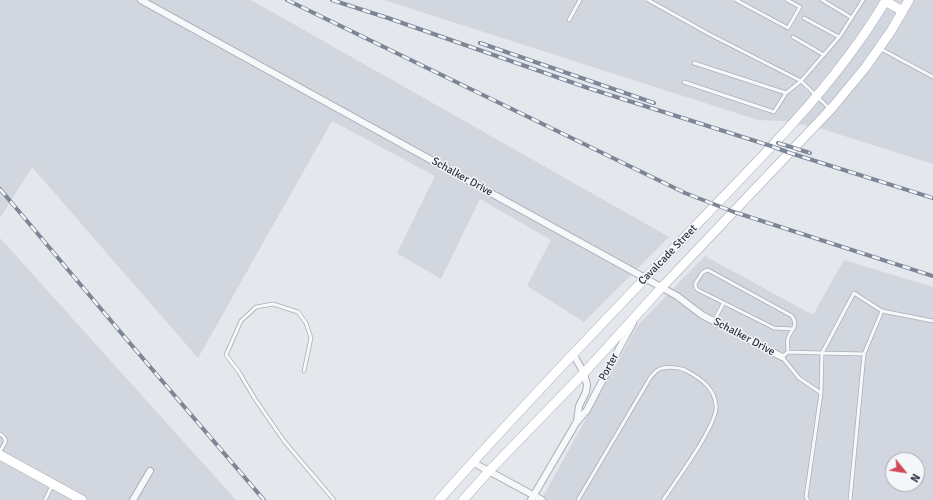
<!DOCTYPE html>
<html>
<head>
<meta charset="utf-8">
<style>
	body { margin:0 }
	#map { position:relative; width:933px; height:500px; overflow:hidden; background:#e4e7ec; font-family:Signika,sans-serif }
	canvas { display:block }
	.north { position:absolute; left:885px; top:452px; width:40px; height:40px; box-sizing:border-box; background:#f4f6f9; border:1px solid #a4a8b1; border-radius:50%; rotate:120deg; font-size:11px; font-weight:700; line-height:16px; text-align:center; color:#2b3445 }
	.north::after { content:''; display:block; margin:auto; width:14px; height:18px; background:#d1495b; clip-path:polygon(50% 0,100% 100%,50% 72%,0 100%) }
</style>
</head>
<body>
<div id="map">
<canvas width="933" height="500"></canvas>
<div class="north">N</div>
</div>
<script>
const c = document.querySelector('canvas').getContext('2d');
c.lineJoin = 'round';
function fillPath(path, color) {
  c.fillStyle = color;
  c.fill(path, 'evenodd');
}
function stroke(path, color, width, dash) {
  c.strokeStyle = color;
  c.lineWidth = width;
  c.lineCap = dash ? 'butt' : 'round';
  c.setLineDash(dash || []);
  c.stroke(path);
}
function drawText(font, color, halo, rows, align = 'center') {
  c.font = font + ' Signika,sans-serif';
  c.lineWidth = 3;
  c.setLineDash([]);
  c.textBaseline = 'middle';
  c.strokeStyle = halo;
  c.fillStyle = color;
  for (const [text, x, y, turn = 0] of rows) {
    c.save();
    c.translate(x, y);
    c.rotate((+turn || 0) * Math.PI / 180);
    c.textAlign = isNaN(turn) ? turn : align;
    if (halo) c.strokeText(text, 0, 0);
    c.fillText(text, 0, 0);
    c.restore();
  }
}
const built = new Path2D(`
	M0,0h251l418,237 -85,85 -57,-36 24,-46 -71,-41 -39,80 -44,-26 38,-77 -103,-55 -134,237 -166,-191 -32,51z
	M384,0h549v164l-111,-35 -38,-8 -26,-1z
	M0,238l236,262h-236z
	M705,256l108,59 31,-55 89,27v213h-392l97,-175zM893,460h24v24h-24z`);
const lane = new Path2D(`
	M648,0l61,34 92,47 28,27
	M736,0l52,28 12,-21 -13,-7
	M822,0l30,18
	M804,18l35,19
	M569,20l11,-20
	M793,37l31,18
	M881,49l52,28
	M694,63l92,30
	M684,82l90,30 12,-19 15,-12 39,-45 23,-36
	M714,321l9,-17
	M788,352c0,-4 -1,-10 0,-14 3,-9 11,-11 4,-22l-84,-46 -3,1 -3,2 -7,11 1,4 2,2 76,38 19,1
	M304,371l7,-33 -5,-15 -8,-11 -25,-8 -17,3 -15,14 -15,34 13,17 16,27 29,42 50,59
	M821,393l1,-40 42,1
	M0,434c9,6 5,9 0,17
	M45,500l7,-14
	M578,500l72,-122c2,-2 5,-7 8,-8 7,-4 20,-3 27,0 15,8 29,17 31,35 3,18 -41,77 -53,95
	M808,500l-2,-3 15,-104 -22,-15 -17,-21 6,-5 34,1 32,-60 28,18 51,10
	M850,500l14,-146 18,-43`);
const street = new Path2D(`
	M141,0l495,273 41,23 25,19 80,42
	M573,354l11,19 3,12 -1,7 -7,14 -2,15
	M472,462l70,38
	M133,500l17,-29
	M531,500l45,-77 11,-13 34,-65 12,-22`);
const secondary = new Path2D(`
	M885,1l18,10
	M0,455l82,45
	M439,500c85,-96 174,-188 263,-281 66,-69 135,-136 184,-219
	M463,500l26,-29 95,-98 78,-86 169,-178 34,-41 26,-37 18,-31`);
const rail = new Path2D(`
	M287,0l398,193 49,19 199,64
	M332,0l56,18 200,70 183,58 19,7 143,45
	M480,43l174,60
	M778,143l32,10
	M0,189l128,152 136,159`);
const streetNames = [
	["Schalker Drive",462,177,29],
	["Cavalcade Street",668,255,-46],
	["Schalker Drive",744,337,28],
	["Porter",609,367,-62]
];
fillPath(built, '#d2d6de');
stroke(lane, '#a9aeb7', 4.5);
stroke(street, '#a9aeb7', 8);
stroke(secondary, '#a9aeb7', 10);
stroke(lane, '#f7f8fa', 3);
stroke(street, '#f7f8fa', 6);
stroke(secondary, '#fff', 9);
stroke(rail, '#7d8696', 4);
stroke(rail, '#f4f6f9', 2.5, [8]);
drawText('11px', '#2b3445', '#f4f6f9', streetNames);
</script>
</body>
</html>
